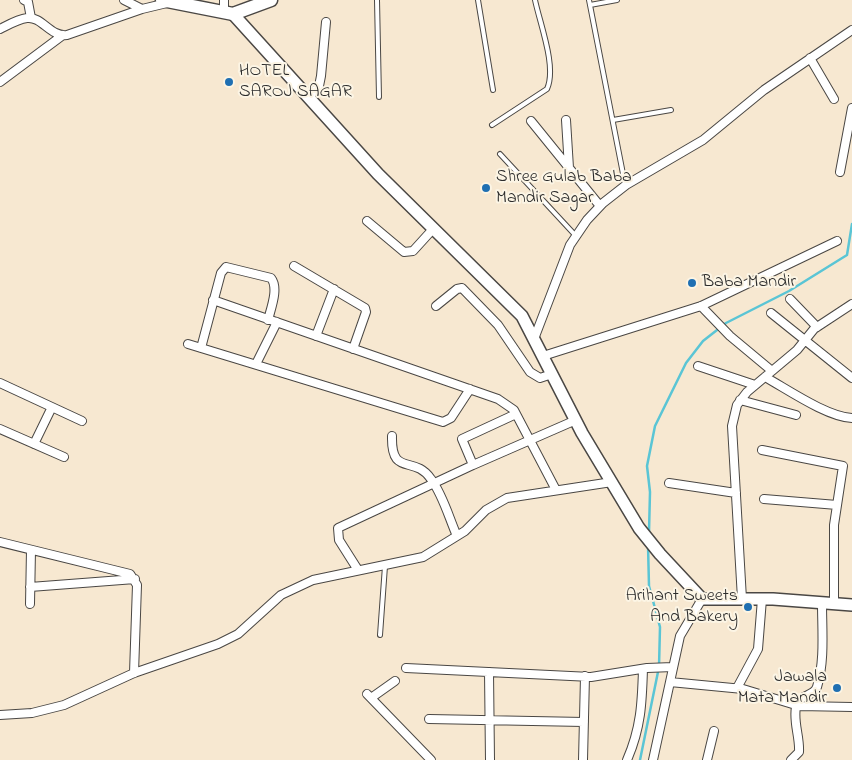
<!DOCTYPE html>
<html>
<head>
<meta charset="utf-8">
<style>
	body { margin:0 }
	canvas { display:block; background:#f7e8d1 }
</style>
</head>
<body>
<canvas width="852" height="760"></canvas>
<script>
const c = document.querySelector('canvas').getContext('2d');
c.lineJoin = 'round';
function stroke(path, color, width, dash) {
  c.strokeStyle = color;
  c.lineWidth = width;
  c.lineCap = dash ? 'butt' : 'round';
  c.setLineDash(dash || []);
  c.stroke(path);
}
function drawText(font, color, halo, rows, align = 'center') {
  c.font = font + ' "Indie Flower",sans-serif';
  c.lineWidth = 4;
  c.setLineDash([]);
  c.textBaseline = 'middle';
  c.strokeStyle = halo;
  c.fillStyle = color;
  for (const [text, x, y, turn = 0] of rows) {
    c.save();
    c.translate(x, y);
    c.rotate((+turn || 0) * Math.PI / 180);
    c.textAlign = isNaN(turn) ? turn : align;
    if (halo) c.strokeText(text, 0, 0);
    c.fillText(text, 0, 0);
    c.restore();
  }
}
const stream = new Path2D(`
	M649,532l1,-40 -3,-26 8,-40 31,-63 17,-22 23,-18 63,-32 58,-36 5,-31
	M640,760l19,-93 1,-40 -11,-41 -1,-41`);
const lane = new Path2D(`
	M377,0l2,97
	M478,0l15,90
	M589,0l36,184
	M590,5l27,-5
	M613,120l58,-10
	M492,125l55,-36c10,-22 -7,-65 -12,-89
	M500,154l76,82
	M380,635l5,-69`);
const street = new Path2D(`
	M24,0l4,2 3,16
	M124,0l18,9 25,-6
	M224,0v12
	M0,29c8,-4 18,-10 27,-11 15,-2 23,19 40,17l75,-26
	M810,58l24,41
	M0,82l63,-47
	M309,97l10,-11 2,-10 5,-54
	M566,120l3,48
	M531,121l69,85
	M840,172l12,-64
	M367,221l37,31 9,-1 20,-22
	M294,266l71,42 1,4 -13,37
	M790,299l27,28
	M213,300l285,99 16,11 42,80
	M436,306l21,-17 5,-1 36,37 32,47 10,6 12,-4
	M701,306l29,30 42,35
	M771,313l81,65
	M316,336l18,-47
	M534,339l36,-94 17,-25 16,-17 23,-18 77,-45 61,-50 88,-60
	M188,344l255,78 8,-4 19,-29
	M201,348l20,-75 5,-6 45,11c8,10 0,30 -3,42
	M543,356l158,-50 136,-65
	M256,364l21,-42
	M698,366l57,19
	M765,377c22,12 62,40 87,41
	M0,383l82,38
	M740,400l56,15
	M0,429l64,28
	M392,436c-1,42 22,18 39,43 12,16 18,39 26,57
	M34,444l18,-37
	M762,450l81,16 -9,59v79
	M473,465l103,-45
	M669,483l67,10
	M764,499l73,6
	M0,542l130,32 7,11 -3,88
	M358,570l-19,-30 -1,-12 135,-63 -11,-26 54,-25
	M30,587l105,-8
	M742,599l-10,-173 5,-21 10,-13 50,-42 17,-21 38,-25
	M30,604l1,-54
	M406,668l185,9 56,-9 26,-1
	M489,672l1,88
	M670,682l73,7 56,17 53,1
	M737,688l21,-39 4,-50
	M367,694l64,66
	M371,698l24,-17
	M0,715l32,-2 32,-8 70,-32 84,-29 20,-10 43,-39 32,-15 110,-23 42,-26 21,-21 21,-12 105,-16
	M429,719l155,3
	M583,760l2,-84
	M627,760c14,-32 15,-57 16,-91
	M653,760l27,-124 22,-37
	M707,760l7,-29
	M791,760l8,-8c1,-15 -6,-30 -3,-45 2,-13 18,-10 21,-20 8,-26 5,-57 5,-84`);
const secondary = new Path2D(`
	M233,14l145,160 144,142 60,117 57,95 21,26 42,45h71l79,6`);
const primary = new Path2D(`
	M162,0l71,14 38,-14`);
const markers = [
	[229,82,5,"#1f6fb2"],
	[486,188,5,"#1f6fb2"],
	[692,283,5,"#1f6fb2"],
	[748,607,5,"#1f6fb2"],
	[837,688,5,"#1f6fb2"]
];
const poiNames = [
	["HOTEL",239,72],
	["SAROJ SAGAR",239,93],
	["Shree Gulab Baba",496,178],
	["Mandir Sagar",496,199],
	["Baba Mandir",702,283],
	["Arihant Sweets",738,597,"right"],
	["And Bakery",738,618,"right"],
	["Jawala",827,678,"right"],
	["Mata Mandir",827,699,"right"]
];
stroke(stream, '#5ac5d5', 2.5);
stroke(lane, '#4a4744', 6);
stroke(street, '#4a4744', 10);
stroke(secondary, '#4a4744', 14);
stroke(primary, '#4a4744', 15);
stroke(lane, '#fff', 4);
stroke(street, '#fff', 8);
stroke(secondary, '#fff', 11);
stroke(primary, '#fff', 12);
for (const [x, y, r, color] of markers) {
  const dot = new Path2D();
  dot.arc(x, y, r, 0, 2 * Math.PI);
  c.fillStyle = color;
  c.fill(dot);
  stroke(dot, '#fcf5e5', 2);
}
drawText('18px', '#2b2b2b', '#fcf5e5', poiNames, 'left');
</script>
</body>
</html>
